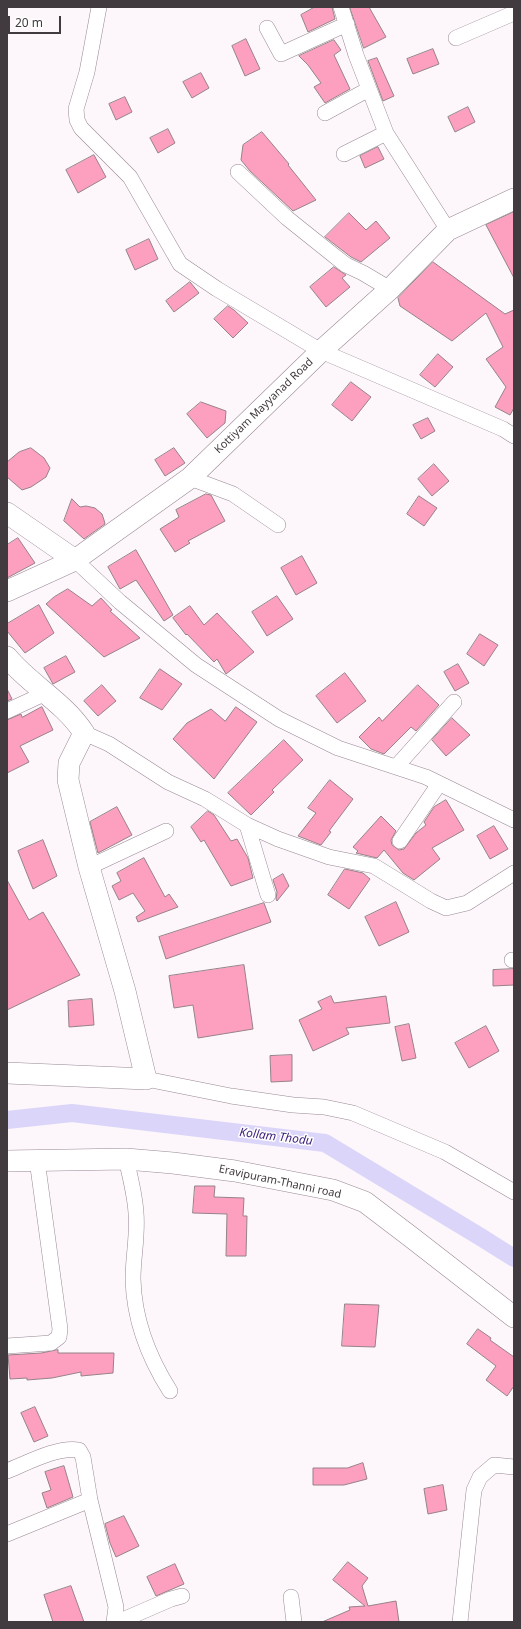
<!DOCTYPE html>
<html>
<head>
<meta charset="utf-8">
<style>
	body { margin:0 }
	#map { position:relative; width:521px; height:1629px; overflow:hidden; background:#fdf6fb; font-family:"Noto Sans",sans-serif }
	canvas { display:block }
	.frame { position:absolute; inset:0; border:8px solid #413a3f; pointer-events:none }
	.scale { position:absolute; left:8px; top:16px; width:53px; height:18px; box-sizing:border-box; border:2px solid #413a3f; border-top:0; padding-left:5px; font-size:12px; line-height:14px; white-space:nowrap; color:#413a3f; -webkit-text-stroke:3px #fff; paint-order:stroke }
</style>
</head>
<body>
<div id="map">
<canvas width="521" height="1629"></canvas>
<div class="frame"></div>
<div class="scale">20 m</div>
</div>
<script>
const c = document.querySelector('canvas').getContext('2d');
c.lineJoin = 'round';
function stroke(path, color, width, dash) {
  c.strokeStyle = color;
  c.lineWidth = width;
  c.lineCap = dash ? 'butt' : 'round';
  c.setLineDash(dash || []);
  c.stroke(path);
}
function fillPath(path, color) {
  c.fillStyle = color;
  c.fill(path, 'evenodd');
}
function drawText(font, color, halo, rows, align = 'center') {
  c.font = font + ' "Noto Sans",sans-serif';
  c.lineWidth = 3;
  c.setLineDash([]);
  c.textBaseline = 'middle';
  c.strokeStyle = halo;
  c.fillStyle = color;
  for (const [text, x, y, turn = 0] of rows) {
    c.save();
    c.translate(x, y);
    c.rotate((+turn || 0) * Math.PI / 180);
    c.textAlign = isNaN(turn) ? turn : align;
    if (halo) c.strokeText(text, 0, 0);
    c.fillText(text, 0, 0);
    c.restore();
  }
}
const canal = new Path2D(`
	M7,1120l65,-7 253,30 154,93 35,22`);
const building = new Path2D(`
	M315,7h17l3,12 -27,13 -7,-17z
	M350,7h19l17,30 -22,11z
	M246,39l14,30 -15,7 -13,-30z
	M334,40l7,10 -7,5 16,34 -25,14 -11,-16 7,-4 -13,-18 -9,-9z
	M433,49l6,15 -26,10 -6,-15z
	M377,58l17,38 -11,5 -15,-40z
	M201,73l8,15 -17,10 -9,-16z
	M125,97l7,15 -16,8 -7,-16z
	M468,107l7,15 -20,10 -7,-15z
	M168,129l7,14 -17,10 -8,-15z
	M262,132l27,32 -1,1 28,35 -23,11 -43,-40 -9,-11 2,-15z
	M378,147l6,12 -19,9 -5,-12z
	M94,155l12,22 -28,16 -12,-23z
	M514,212v66l-28,-53z
	M349,213l17,17 10,-9 14,17 -29,24 -10,-5 -26,-20z
	M149,239l9,20 -23,11 -9,-20z
	M433,262l72,52 9,-4v98l-4,7 -15,-8 11,-20 -20,-28 17,-12 -17,-34 -34,28 -52,-35 -2,-8z
	M334,267l12,8 -4,3 8,9 -24,20 -16,-20z
	M190,282l9,11 -25,19 -8,-11z
	M228,306l6,4 14,13 -15,15 -19,-19z
	M438,354l15,13 -18,20 -15,-12z
	M351,382l20,15 -19,24 -20,-16z
	M201,402l25,9 -1,12 -18,15 -20,-24z
	M428,418l7,13 -14,8 -8,-14z
	M31,448l13,10 6,10 -4,9 -15,10 -9,3 -15,-13v-15l12,-10z
	M174,448l11,15 -20,13 -10,-16z
	M434,464l15,17 -17,15 -14,-17z
	M206,494l5,1 14,26 -37,20 2,2 -15,9 -15,-23 19,-12 -3,-7z
	M419,496l18,12 -13,18 -17,-12z
	M72,499l8,8 6,-1 9,2 7,6 2,6 1,4 -21,15 -20,-18z
	M18,538l17,25 -28,15v-33z
	M136,550l37,65 -9,6 -28,-41 -16,9 -12,-22z
	M302,556l15,27 -21,12 -15,-27z
	M68,589l24,17 9,-8 11,12 -2,1 30,27 -36,19 -58,-53 8,-7z
	M277,596l16,23 -26,17 -15,-24z
	M39,605l15,28 -29,20 -18,-22v-7z
	M190,606l14,19 13,-12 37,39 -28,22 -9,-15 -3,3 -27,-28 -1,1 -13,-17z
	M480,634l18,11 -14,21 -17,-12z
	M66,656l9,16 -22,12 -9,-16z
	M458,664l11,19 -14,8 -11,-19z
	M160,669l22,15 -20,26 -22,-12z
	M345,673l21,28 -29,22 -21,-27z
	M102,685l14,16 -18,15 -14,-15z
	M418,685l21,20 -23,26 -5,-4 -27,27 -13,-5 -12,-12 20,-20 3,4z
	M7,689l5,10 -5,2z
	M42,707l11,23 -33,16 9,16 -22,11v-53l14,-6 1,3z
	M236,707l21,15 -43,57 -41,-40 14,-16 24,-14 14,12z
	M452,718l18,17 -24,21 -14,-16z
	M284,740l19,20 -31,30 2,2 -23,23 -23,-22z
	M330,780l23,19 -24,32 2,1 -10,13 -23,-9 18,-23 -8,-5z
	M446,800l18,30 -32,18 8,11 -26,21 -11,-7 -19,-23 -7,8 -21,-5 2,-2 -5,-4 28,-31 15,15 -5,9 1,5 7,5 5,-1 12,-16 10,-8 -2,-3 10,-15z
	M117,807l15,28 -34,18 -8,-31z
	M208,811l6,4 17,26 6,-2 11,19 5,20 -22,8 -27,-46 -3,2 -10,-15z
	M494,826l14,23 -18,10 -13,-23z
	M43,840l14,36 -24,13 -15,-38z
	M144,858l21,39 4,-3 9,13 -40,15 -2,-5 9,-6 -12,-18 -14,7 -7,-14 9,-5 -4,-8z
	M345,869l18,4 7,6 -21,30 -21,-14z
	M283,874l6,12 -12,15 -1,-2 1,-7 -4,-12z
	M7,880l22,40 14,-8 37,63 -73,35z
	M396,902l13,30 -30,14 -14,-29z
	M264,903l7,19 -105,37 -7,-22z
	M244,965l9,64 -55,9 -5,-33 -19,3 -5,-32z
	M514,969v16l-21,1v-16z
	M331,996l3,7 52,-7 4,27 -44,5 3,6 -36,17 -14,-31 23,-11 -4,-7z
	M92,999l2,26 -25,2 -1,-26z
	M409,1024l7,34 -14,3 -7,-34z
	M486,1026l13,25 -30,17 -14,-25z
	M292,1055v26l-21,1 -1,-26z
	M195,1186h20l-1,11 30,1 -1,18h4l-1,40h-20l1,-42 -34,-1z
	M345,1304l34,1 -4,42 -33,-1z
	M478,1329l13,9 -1,2 24,17v29l-7,10 -21,-16 10,-14 -29,-22z
	M58,1350v3h56l-1,20 -32,3v-4l-29,6 -25,2v-2l-17,1 -2,-24 33,-2z
	M35,1407l13,29 -14,6 -13,-29z
	M363,1463l4,16 -23,6h-31v-17h34z
	M64,1466l9,31 -26,11 -5,-15 9,-3 -6,-18z
	M443,1485l4,25 -19,4 -4,-25z
	M124,1516l15,30 -23,11 -6,-14 -5,-19z
	M348,1562l20,16 -6,8 6,20 28,-5 3,21h-77l28,-12 -1,-3 16,-1 -32,-26z
	M175,1564l9,20 -28,12 -9,-19z
	M71,1586l13,36h-31l-9,-27z`);
const street = new Path2D(`
	M99,7l-12,65 -11,37 1,11 4,8 49,49 50,87 37,25 104,62 182,78 11,7
	M341,7l15,48 30,78 62,97
	M267,28l14,26 66,-30
	M456,38l58,-25
	M325,113l44,-24
	M344,154l42,-21
	M238,172l49,46 45,36 14,11 17,8 27,16
	M190,478l43,16 45,31
	M75,560l45,42 76,63 83,54 59,29 88,29 88,43
	M7,711l39,-18
	M84,733l25,11 59,38 37,17 42,26 31,14 51,18 45,9 57,35 15,7 21,-5 47,-30
	M396,767l58,-65
	M247,825l21,70
	M400,841l39,-57
	M89,867l77,-36
	M512,960h2
	M146,1079l85,17 62,9 31,2 29,6 92,39 69,40
	M126,1159c4,17 9,36 10,54 2,22 -3,44 -3,66 1,40 16,79 37,112
	M7,1346l44,-3 8,-6 1,-8 -23,-169
	M7,1471c20,-8 51,-25 72,-21l4,7 7,43 26,107 -2,15
	M7,1534l83,-34
	M291,1597l3,25
	M118,1622l53,-23 11,-3
	M460,1622l14,-132 6,-13 14,-12 20,2`);
const secondary = new Path2D(`
	M7,513l68,47 115,-82 131,-127 69,-62 58,-59 66,-31
	M7,591l68,-31
	M7,657c23,28 57,45 77,76l-15,30 -1,17 21,87 36,124 21,88 -139,-6
	M7,1161l119,-2 47,4 62,8 98,19 32,12 46,35 103,80`);
const streetNames = [
	["Kottiyam Mayyanad Road",264,406,-44],
	["Eravipuram-Thanni road",280,1182,12]
];
const waterNames = [
	["Kollam Thodu",276,1137,7]
];
stroke(canal, '#dbd6f9', 18);
fillPath(building, '#fd9fbf');
stroke(building, '#968288', 1);
stroke(street, '#998995', 16);
stroke(secondary, '#998995', 22);
stroke(street, '#fff', 15);
stroke(secondary, '#fff', 21);
drawText('11px', '#413a3f', '#fff', streetNames);
drawText('italic 12px', '#3c1e7b', '#fff', waterNames);
</script>
</body>
</html>
